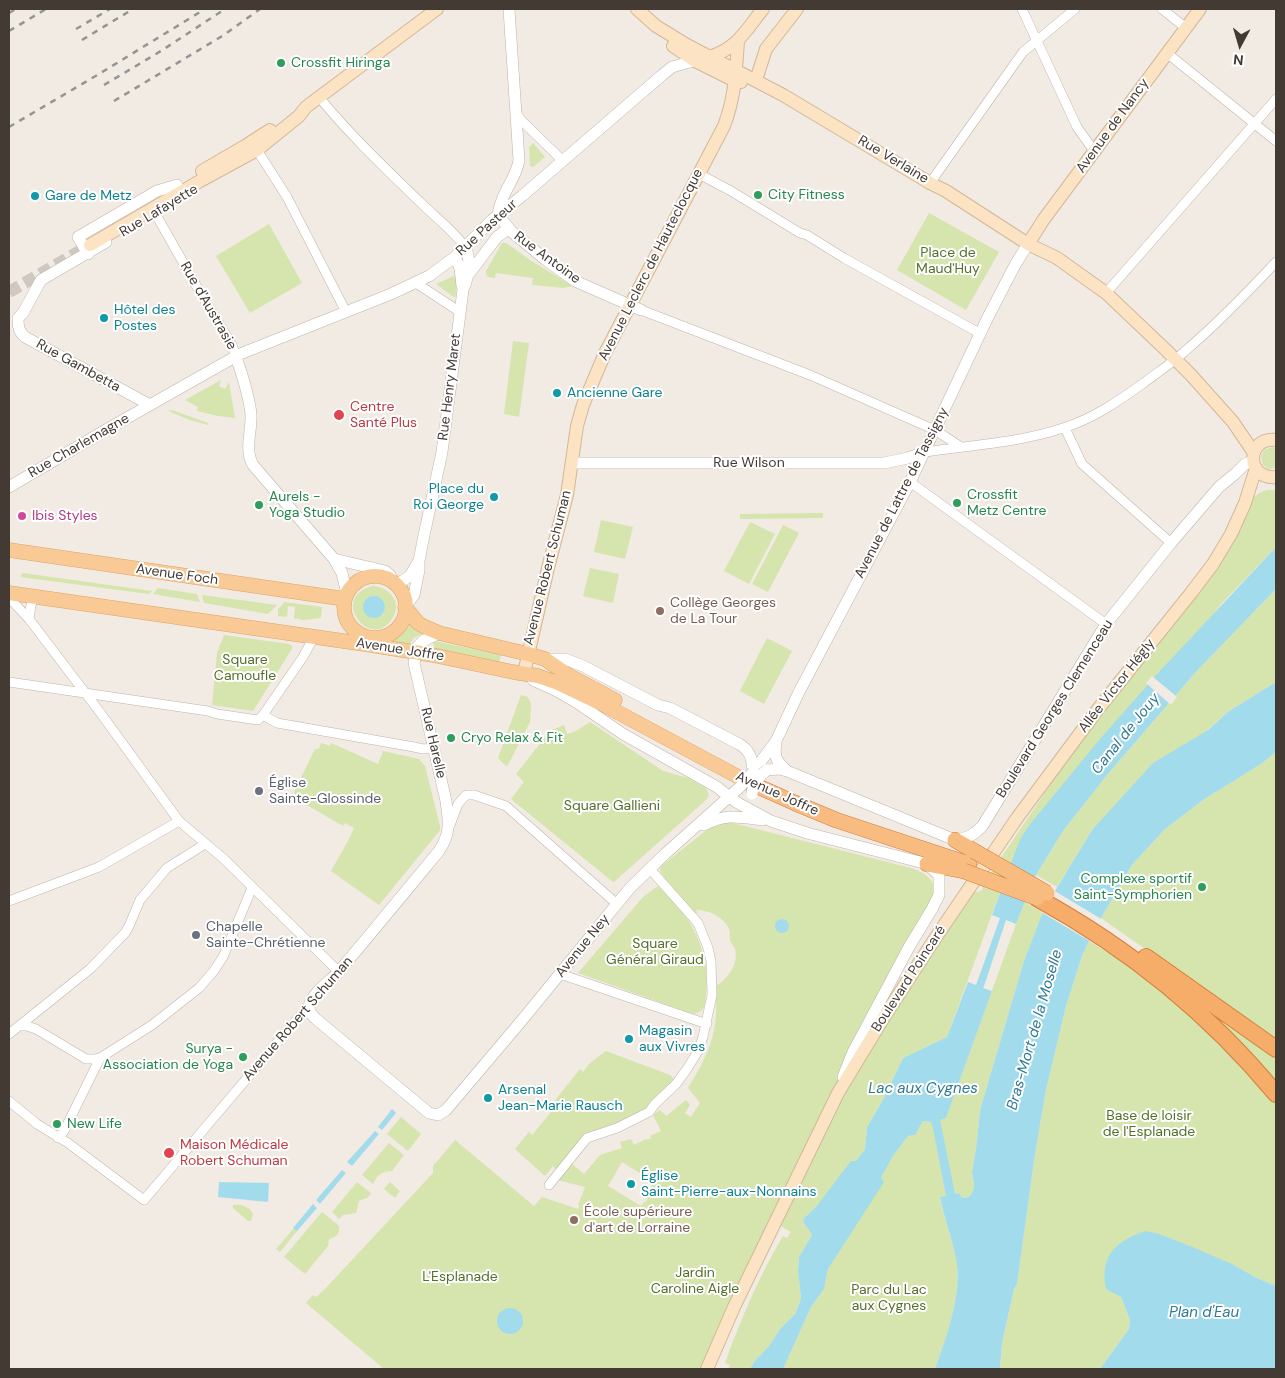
<!DOCTYPE html>
<html>
<head>
<meta charset="utf-8">
<style>
	body { margin:0 }
	#map { position:relative; width:1285px; height:1378px; overflow:hidden; background:#f1ebe4; font-family:"DM Sans",sans-serif }
	canvas { display:block }
	.frame { position:absolute; inset:0; border:10px solid #433a34; pointer-events:none }
	.north { position:absolute; left:1215px; top:20px; width:50px; height:50px; -webkit-text-stroke:4px #fff; paint-order:stroke; rotate:186deg; font-size:14px; font-weight:700; line-height:20px; text-align:center; color:#433a34 }
	.north::after { content:''; display:block; margin:auto; width:18px; height:22px; background:#433a34; clip-path:polygon(50% 0,100% 100%,50% 72%,0 100%) }
</style>
</head>
<body>
<div id="map">
<canvas width="1285" height="1378"></canvas>
<div class="frame"></div>
<div class="north">N</div>
</div>
<script>
const c = document.querySelector('canvas').getContext('2d');
c.lineJoin = 'round';
function fillPath(path, color) {
  c.fillStyle = color;
  c.fill(path, 'evenodd');
}
function stroke(path, color, width, dash) {
  c.strokeStyle = color;
  c.lineWidth = width;
  c.lineCap = dash ? 'butt' : 'round';
  c.setLineDash(dash || []);
  c.stroke(path);
}
function drawText(font, color, halo, rows, align = 'center') {
  c.font = font + ' "DM Sans",sans-serif';
  c.lineWidth = 4;
  c.setLineDash([]);
  c.textBaseline = 'middle';
  c.strokeStyle = halo;
  c.fillStyle = color;
  for (const [text, x, y, turn = 0] of rows) {
    c.save();
    c.translate(x, y);
    c.rotate((+turn || 0) * Math.PI / 180);
    c.textAlign = isNaN(turn) ? turn : align;
    if (halo) c.strokeText(text, 0, 0);
    c.fillText(text, 0, 0);
    c.restore();
  }
}
const green = new Path2D(`
	M533,143l12,14 -12,10 -3,-1 -1,-19z
	M929,213l70,39 -33,58 -69,-40z
	M269,224l33,59 -52,30 -34,-57z
	M502,243h4l24,17 43,26 -10,2 -31,-3 1,-7 -37,-5 -1,5 -7,-1 -2,-3v-3z
	M456,275l1,10 -2,13 -19,-14z
	M513,341l16,2 -10,74 -15,-3z
	M221,380l-2,6 6,3 4,-7 6,36 -17,-2 -21,-5 1,-4 -13,-7z
	M172,410l36,13v2l-18,-5 -22,-9z
	M1272,447l4,1v20l-8,1 -5,-4 -2,-9 3,-6z
	M1267,490h9v57l-54,56 -219,281 -56,153 -44,21 -19,40 -17,29 -2,22 -9,12 -40,46 -12,11 -1,3c2,6 7,8 9,14l-13,22 -1,14 3,27 -3,9 -3,7 -15,15 -10,16 -16,17 -4,7h-22l2,-4 -5,-2c16,-44 34,-87 58,-127l4,2 4,-6 -12,-7 60,-122 88,-148 46,-62 8,-2 9,-17 141,-209 82,-101 32,-61 16,-11z
	M823,513v5l-83,1v-5z
	M601,520l32,7 -8,32 -31,-7z
	M750,522l25,12 -26,50 -25,-13z
	M783,525l16,8 -31,59 -16,-8z
	M590,568l29,6 -6,29 -30,-7z
	M23,573l129,18 -3,3 -129,-17z
	M373,586c17,2 30,16 19,33 -21,33 -64,-22 -19,-33zM381,599c5,4 5,9 2,15l-10,4 -6,-3z
	M158,588l39,6 3,8 -47,-8z
	M1276,589v93l-47,29 -137,119 -35,57 -21,-12 27,-44 44,-56 87,-101z
	M202,595l75,10 -9,9 -64,-11z
	M284,602l38,5 -1,11 -18,2 -9,-2 1,-11 -7,-1 -1,11 -9,-1v-7l5,-5z
	M408,623l8,7 8,3 -10,5 -5,7 -16,-3 -3,-1 11,-8z
	M224,635l65,9 3,2v3l-39,62 -41,-6 5,-52z
	M767,638l25,13 -28,53 -24,-13z
	M432,641h3l66,14 -2,7 -63,-13z
	M521,695l7,2 3,7 -1,18 -21,41 -3,3 -8,-8z
	M590,722l73,49 25,7 18,10 3,7 -3,5 -91,81 -2,1 -102,-83 13,-17 -8,-8 34,-43 14,-6 3,9 7,-2z
	M321,743l9,3 1,-3 47,21 5,-13 32,7 4,1 6,7 15,60v4l-3,4 -58,71 -48,-34 17,-30 6,-13 -9,-5 -2,3 -50,-29 2,-2 -1,-3 21,-43h4z
	M1276,752v286l-54,-35 -121,-85 31,-53 32,-35 39,-30 58,-36z
	M724,823h9l178,45c16,6 24,11 25,29l-104,198 -125,274h-323l-78,-66 7,-8 3,2 8,-7 109,-117v-7l22,-26 79,66 8,-9 36,12 2,-3 -2,-1 7,-18 -28,-7 14,-17 13,11 16,-19 22,-7 -2,-6 11,-3 3,6 12,-6 1,1 4,-2 -1,-2 11,-5 -8,-16 7,-5 6,6 20,-16 4,5 -5,8 6,4 9,-14 -12,-15c11,-18 22,-37 26,-58 3,-14 2,-30 2,-44 12,-8 23,-21 19,-37 -1,-4 -4,-5 -5,-9 -1,-3 1,-7 -1,-11 -5,-12 -20,-19 -33,-19l2,3h-5l-32,-40 -1,-4 1,-3 47,-37zM622,1162l32,20 -3,6 2,1 -7,12 1,1h-3l-3,4 -33,-20z
	M658,886c6,6 13,12 19,19 21,24 33,57 29,89 -1,11 -1,18 -13,20l-115,-41 65,-76z
	M1025,902l18,10 -19,49 -44,149 -3,31 -5,32 2,10v6l-4,7 -4,2 -5,-1 -1,-4 -20,5c4,22 14,45 17,67 4,34 -11,73 -22,104h-152l28,-62 13,-18 4,-20 65,-113 15,-20 7,-1 8,-14 8,1 15,-4 70,-194z
	M1089,941c16,10 33,19 49,31 51,39 97,83 138,132v182l-19,-8 -25,-14 -119,28 8,5 9,23 -1,9 -29,40h-100l2,-26 12,-54 3,-5 18,-130 11,-64 20,-84 16,-50z
	M1206,1009l70,50v28z
	M606,1051l64,24 5,5 -27,29 -27,13 -36,13 -29,35 -3,-4 -8,10 -30,-27 14,-17 3,3 1,-1 22,-27 -3,-3 28,-35 3,3 7,-9z
	M401,1117l20,17 -13,17 -21,-17z
	M389,1143l15,12 -12,16c-10,0 -15,4 -19,13l-11,-9z
	M357,1182l14,11c-3,7 -7,5 -12,8l-3,12 -13,2 -4,4 -7,-7z
	M390,1182l10,9 -5,7 -11,-9z
	M233,1205c8,-1 16,1 20,9l-2,7h-3l-15,-13z
	M322,1212l17,14v6l-3,4 -7,3 -1,7 -23,28 -21,-17z
	M294,1228l3,3 -17,21 -4,-3z`);
const water = new Path2D(`
	M1276,547v42l-82,85 -87,101 -44,56 -27,44 -20,49 -10,-4 -22,66 -1,2 9,3 -46,127 -6,2 15,74 5,-1 1,4 5,1 4,-2 4,-7v-6l-2,-10 5,-32 3,-31 44,-149 20,-52 48,-79 61,-67 55,-33 21,-19 47,-29v70l-15,12 -58,36 -39,30 -32,35 -31,53 -12,23 -7,15 -16,50 -20,84 -11,64 -18,130 -3,5 -12,54 -2,26h-65c11,-31 26,-71 22,-104 -3,-22 -13,-46 -17,-68l6,-1 -13,-68 -2,-6 -8,-1 -8,14 -7,1 -15,20 -11,20 -1,2 3,4 -56,87 -4,20 -13,18 -28,62h-33l4,-7 16,-17 10,-16 15,-15 3,-7 3,-9 -3,-27 1,-14 13,-22c-2,-6 -7,-8 -9,-14l1,-3 12,-11 35,-46h5l9,-12 2,-22 17,-29 19,-40 44,-21 21,-55 8,3 24,-67 -8,-3 25,-68 5,-11 9,-13 69,-84 59,-67z
	M363 607a11 11 0 1 1 22 0a11 11 0 1 1-22 0Z
	M775 926a7 7 0 1 1 14 0a7 7 0 1 1-14 0Z
	M392,1109l4,4 -14,17 -4,-3z
	M375,1131l4,3 -27,32 -5,-4z
	M342,1170l4,3 -26,31 -4,-4z
	M219,1182l50,1 -1,19 -50,-5z
	M313,1204l4,4 -20,23 -4,-3z
	M1146,1231l13,3 31,12 42,18 25,14 19,8v83h-176l29,-40 1,-9 -9,-23 -15,-8c-7,-33 11,-49 40,-58z
	M497 1321a13 13 0 1 1 26 0a13 13 0 1 1-26 0Z`);
const pier = new Path2D(`
	M1152,676l25,21 -6,8 -25,-22z
	M1053,890l50,30 -12,22 -50,-30z`);
const secondaryTunnel = new Path2D(`
	M9,292l81,-47`);
const minor = new Path2D(`
	M1022,9l55,118 17,24
	M1162,9l24,19
	M1167,53l109,88
	M319,97c31,38 67,72 102,106 13,13 34,29 44,44
	M516,113l6,8 41,40
	M257,150l30,47 59,115
	M699,174l32,17 69,42 7,2 37,23 137,76
	M930,183l93,-131 52,-43
	M155,213l46,81 31,51 4,12
	M416,283l44,29
	M1106,293l170,-194
	M641,310l169,65 125,55 26,17
	M1065,428l17,36 89,79
	M925,452c46,-7 93,-9 138,-24 30,-9 57,-28 82,-46 13,-10 27,-19 39,-30 33,-28 63,-59 92,-90
	M910,482l196,142
	M9,594l5,9 15,16 70,92 80,110 45,38 115,113
	M29,619l2,-14 3,-8
	M9,682l199,29 9,3 41,6 5,-5 40,-58 11,-20
	M263,715l14,8 137,24 9,2 11,-1
	M450,825l8,-21 8,-9h8l32,11 111,98
	M9,901l90,-34 80,-46
	M560,974l147,50
	M20,1026h7l9,3 50,30h9l5,-1
	M9,1034l81,-65 35,-36 4,-7 11,-26 27,-32 38,-24
	M9,1101l28,23 31,19 76,57 154,-182 10,-10
	M58,1138l6,-7 36,-73 52,-33 47,-37 14,-16 10,-15 29,-69
	M549,1185l38,-47 30,-10 32,-16 6,-8 21,-20 11,-15 11,-18 5,-14 9,-42 -1,-34 -3,-13 -10,-25 -48,-54`);
const tertiary = new Path2D(`
	M498,215c1,-8 4,-16 8,-24 5,-10 11,-18 13,-31l-10,-151
	M498,215l14,17 34,28 29,21 66,29
	M106,242l-65,38 -18,33 -5,5c0,9 1,14 7,19l125,68
	M88,254l-10,-17 79,-46 20,-6
	M455,257l5,11 2,18
	M469,274l28,-37 11,-8
	M236,357c6,17 13,39 15,57 1,17 -7,36 2,51l81,94 8,14 5,21
	M572,463h312l24,-5 17,-6
	M9,487l102,-60 129,-73 151,-60 38,-18 26,-19 37,-37 30,-24 139,-120 11,-9 28,-8
	M334,559l51,12 5,4 4,9
	M396,585l14,-9 8,-14
	M405,607l9,-12 5,-25v-9l4,-21 19,-88 21,-162c6,-15 9,-28 2,-43
	M439,633l-16,8 -5,5 -4,17 32,138c3,20 5,32 -7,50 -33,40 -65,79 -98,118 -10,12 -25,20 -31,34 -3,7 1,11 6,16l113,94 9,2 8,-5 77,-91 107,-131 35,-34 75,-67
	M545,659h20l18,7 75,39 12,3 69,36c12,7 13,15 14,28
	M533,680l24,11 19,11 47,32 94,53 19,15 35,19 36,12 113,29 7,2 12,11v20l-7,14 -23,38 -56,105 -10,25
	M776,741c-2,16 -1,19 11,30
	M767,770l12,-1 8,2 168,69c12,-2 20,-5 28,-15l123,-201 65,-81 48,-56 17,-14 9,-9 8,-3
	M753,772l23,-31 23,-49 111,-210 77,-163 28,-54 13,-21
	M704,825c22,-12 35,-8 59,-5`);
const secondary = new Path2D(`
	M637,9l19,17 31,19 96,50 147,88 16,8 82,53 29,14 49,35 60,57 25,25 42,47 21,31
	M673,46l22,15 40,20 6,1
	M709,57c28,-8 37,-27 54,-48
	M756,80l10,-31 31,-40
	M202,171l43,-25 25,-16
	M1028,244l16,-25 156,-210
	M90,245l110,-64 57,-31 42,-34 7,-9 131,-98
	M1276,440c-30,-4 -31,40 0,37
	M524,673l24,-105 19,-73 10,-69 6,-21 22,-52 119,-227c11,-28 12,-56 14,-85
	M707,1369l27,-62 104,-214 46,-76 52,-80 81,-119 81,-109 93,-116 22,-29 18,-30 14,-31 11,-35`);
const primary = new Path2D(`
	M9,550l336,49
	M344 607a31 31 0 1 1 62 0a31 31 0 1 1-62 0Z
	M9,593l362,52 62,10 80,17 25,4 20,7 48,23 140,75
	M405,607l13,16 7,4 14,6 89,21 17,5 23,16 47,25`);
const trunk = new Path2D(`
	M746,781l49,22 41,17 133,44
	M955,840l19,11
	M927,864l37,7`);
const motorway = new Path2D(`
	M1037,898c91,50 173,116 239,196
	M1146,957l130,92`);
const rail = new Path2D(`
	M9,13l7,-4
	M76,29l34,-20
	M9,31l37,-22
	M82,40l51,-31
	M104,85l57,-34 64,-42
	M114,101l110,-66 36,-26
	M9,127l90,-53 106,-65`);
const tertiaryBridge = new Path2D(`
	M740,787l13,-15
	M752,794c1,-10 7,-18 15,-24`);
const trunkBridge = new Path2D(`
	M974,851l73,42
	M964,871l73,27`);
const markers = [
	[281,63,5,"#2e9e5b"],
	[758,195,5,"#2e9e5b"],
	[35,196,5,"#0f9aa8"],
	[104,318,5,"#0f9aa8"],
	[557,393,5,"#0f9aa8"],
	[339,415,6,"#e0444e"],
	[494,497,5,"#0f9aa8"],
	[957,503,5,"#2e9e5b"],
	[259,505,5,"#2e9e5b"],
	[22,516,5,"#d1479c"],
	[660,611,5,"#8d6e63"],
	[451,738,5,"#2e9e5b"],
	[259,791,5,"#6b7280"],
	[1202,887,5,"#2e9e5b"],
	[196,935,5,"#6b7280"],
	[629,1039,5,"#0f9aa8"],
	[243,1057,5,"#2e9e5b"],
	[488,1098,5,"#0f9aa8"],
	[57,1124,5,"#2e9e5b"],
	[169,1153,6,"#e0444e"],
	[631,1184,5,"#0f9aa8"],
	[574,1220,5,"#8d6e63"]
];
const leisureNames = [
	["Crossfit Hiringa",291,63],
	["City Fitness",768,195],
	["Crossfit",967,495],
	["Metz Centre",967,511],
	["Aurels -",269,497],
	["Yoga Studio",269,513],
	["Cryo Relax & Fit",461,738],
	["Complexe sportif",1192,879,"right"],
	["Saint-Symphorien",1192,895,"right"],
	["Surya -",233,1049,"right"],
	["Association de Yoga",233,1065,"right"],
	["New Life",67,1124]
];
const streetNames = [
	["Avenue de Nancy",1113,126,-54],
	["Rue Verlaine",893,160,31],
	["Rue Lafayette",159,211,-31],
	["Rue Pasteur",487,228,-42],
	["Rue Antoine",547,258,36],
	["Avenue Leclerc de Hauteclocque",651,265,-63],
	["Rue d'Austrasie",208,306,60],
	["Rue Gambetta",78,366,29],
	["Rue Henry Maret",450,387,-83],
	["Rue Charlemagne",79,446,-30],
	["Rue Wilson",749,463],
	["Avenue de Lattre de Tassigny",902,493,-63],
	["Avenue Robert Schuman",548,568,-76],
	["Avenue Foch",177,575,8],
	["Avenue Joffre",400,650,9],
	["Allée Victor Hégly",1117,686,-52],
	["Boulevard Georges Clemenceau",1055,709,-58],
	["Rue Harelle",433,743,77],
	["Avenue Joffre",777,794,24],
	["Avenue Ney",583,946,-51],
	["Boulevard Poincaré",909,979,-57],
	["Avenue Robert Schuman",298,1019,-49]
];
const cultureNames = [
	["Gare de Metz",45,196],
	["Hôtel des",114,310],
	["Postes",114,326],
	["Ancienne Gare",567,393],
	["Place du",484,489,"right"],
	["Roi George",484,505,"right"],
	["Magasin",639,1031],
	["aux Vivres",639,1047],
	["Arsenal",498,1090],
	["Jean-Marie Rausch",498,1106],
	["Église",641,1176],
	["Saint-Pierre-aux-Nonnains",641,1192]
];
const parkNames = [
	["Place de",948,253],
	["Maud'Huy",948,269],
	["Square",245,660],
	["Camoufle",245,676],
	["Square Gallieni",612,806],
	["Square",655,944],
	["Général Giraud",655,960],
	["Base de loisir",1149,1116],
	["de l'Esplanade",1149,1132],
	["Jardin",695,1273],
	["Caroline Aigle",695,1289],
	["L'Esplanade",460,1277],
	["Parc du Lac",889,1290],
	["aux Cygnes",889,1306]
];
const healthNames = [
	["Centre",350,407],
	["Santé Plus",350,423],
	["Maison Médicale",180,1145],
	["Robert Schuman",180,1161]
];
const hotelNames = [
	["Ibis Styles",32,516]
];
const educationNames = [
	["Collège Georges",670,603],
	["de La Tour",670,619],
	["École supérieure",584,1212],
	["d'art de Lorraine",584,1228]
];
const worshipNames = [
	["Église",269,783],
	["Sainte-Glossinde",269,799],
	["Chapelle",206,927],
	["Sainte-Chrétienne",206,943]
];
const waterNames = [
	["Canal de Jouy",1126,734,-51],
	["Bras-Mort de la Moselle",1035,1030,-74],
	["Lac aux Cygnes",923,1089],
	["Plan d'Eau",1204,1313]
];
fillPath(green, '#d6e4ae');
fillPath(water, '#a2dcec');
fillPath(pier, '#f1ebe4');
stroke(secondaryTunnel, '#cec8c1', 12, [12, 6]);
stroke(minor, '#bfb4aa', 10);
stroke(tertiary, '#bfb4aa', 12);
stroke(secondary, '#d2b898', 14);
stroke(primary, '#dda366', 15);
stroke(trunk, '#d57f3a', 16);
stroke(motorway, '#d57f3a', 18);
stroke(minor, '#fff', 9);
stroke(tertiary, '#fff', 11);
stroke(secondary, '#fce3c4', 12);
stroke(primary, '#f9ca95', 14);
stroke(trunk, '#f8bc80', 15);
stroke(motorway, '#f7ad6a', 16);
stroke(rail, '#949494', 2.5, [6, 6]);
stroke(tertiaryBridge, '#bfb4aa', 12, []);
stroke(trunkBridge, '#d57f3a', 16, []);
stroke(tertiaryBridge, '#fff', 11);
stroke(trunkBridge, '#f8bc80', 15);
for (const [x, y, r, color] of markers) {
  const dot = new Path2D();
  dot.arc(x, y, r, 0, 2 * Math.PI);
  c.fillStyle = color;
  c.fill(dot);
  stroke(dot, '#fff', 2);
}
drawText('14px', '#27864d', '#fff', leisureNames, 'left');
drawText('14px', '#433a34', '#fff', streetNames);
drawText('14px', '#0d838f', '#fff', cultureNames, 'left');
drawText('14px', '#53712b', '#fff', parkNames);
drawText('14px', '#be3a42', '#fff', healthNames, 'left');
drawText('14px', '#b23c85', '#fff', hotelNames, 'left');
drawText('14px', '#785e54', '#fff', educationNames, 'left');
drawText('14px', '#5b616d', '#fff', worshipNames, 'left');
drawText('italic 15px', '#2e7a92', '#fff', waterNames);
</script>
</body>
</html>
